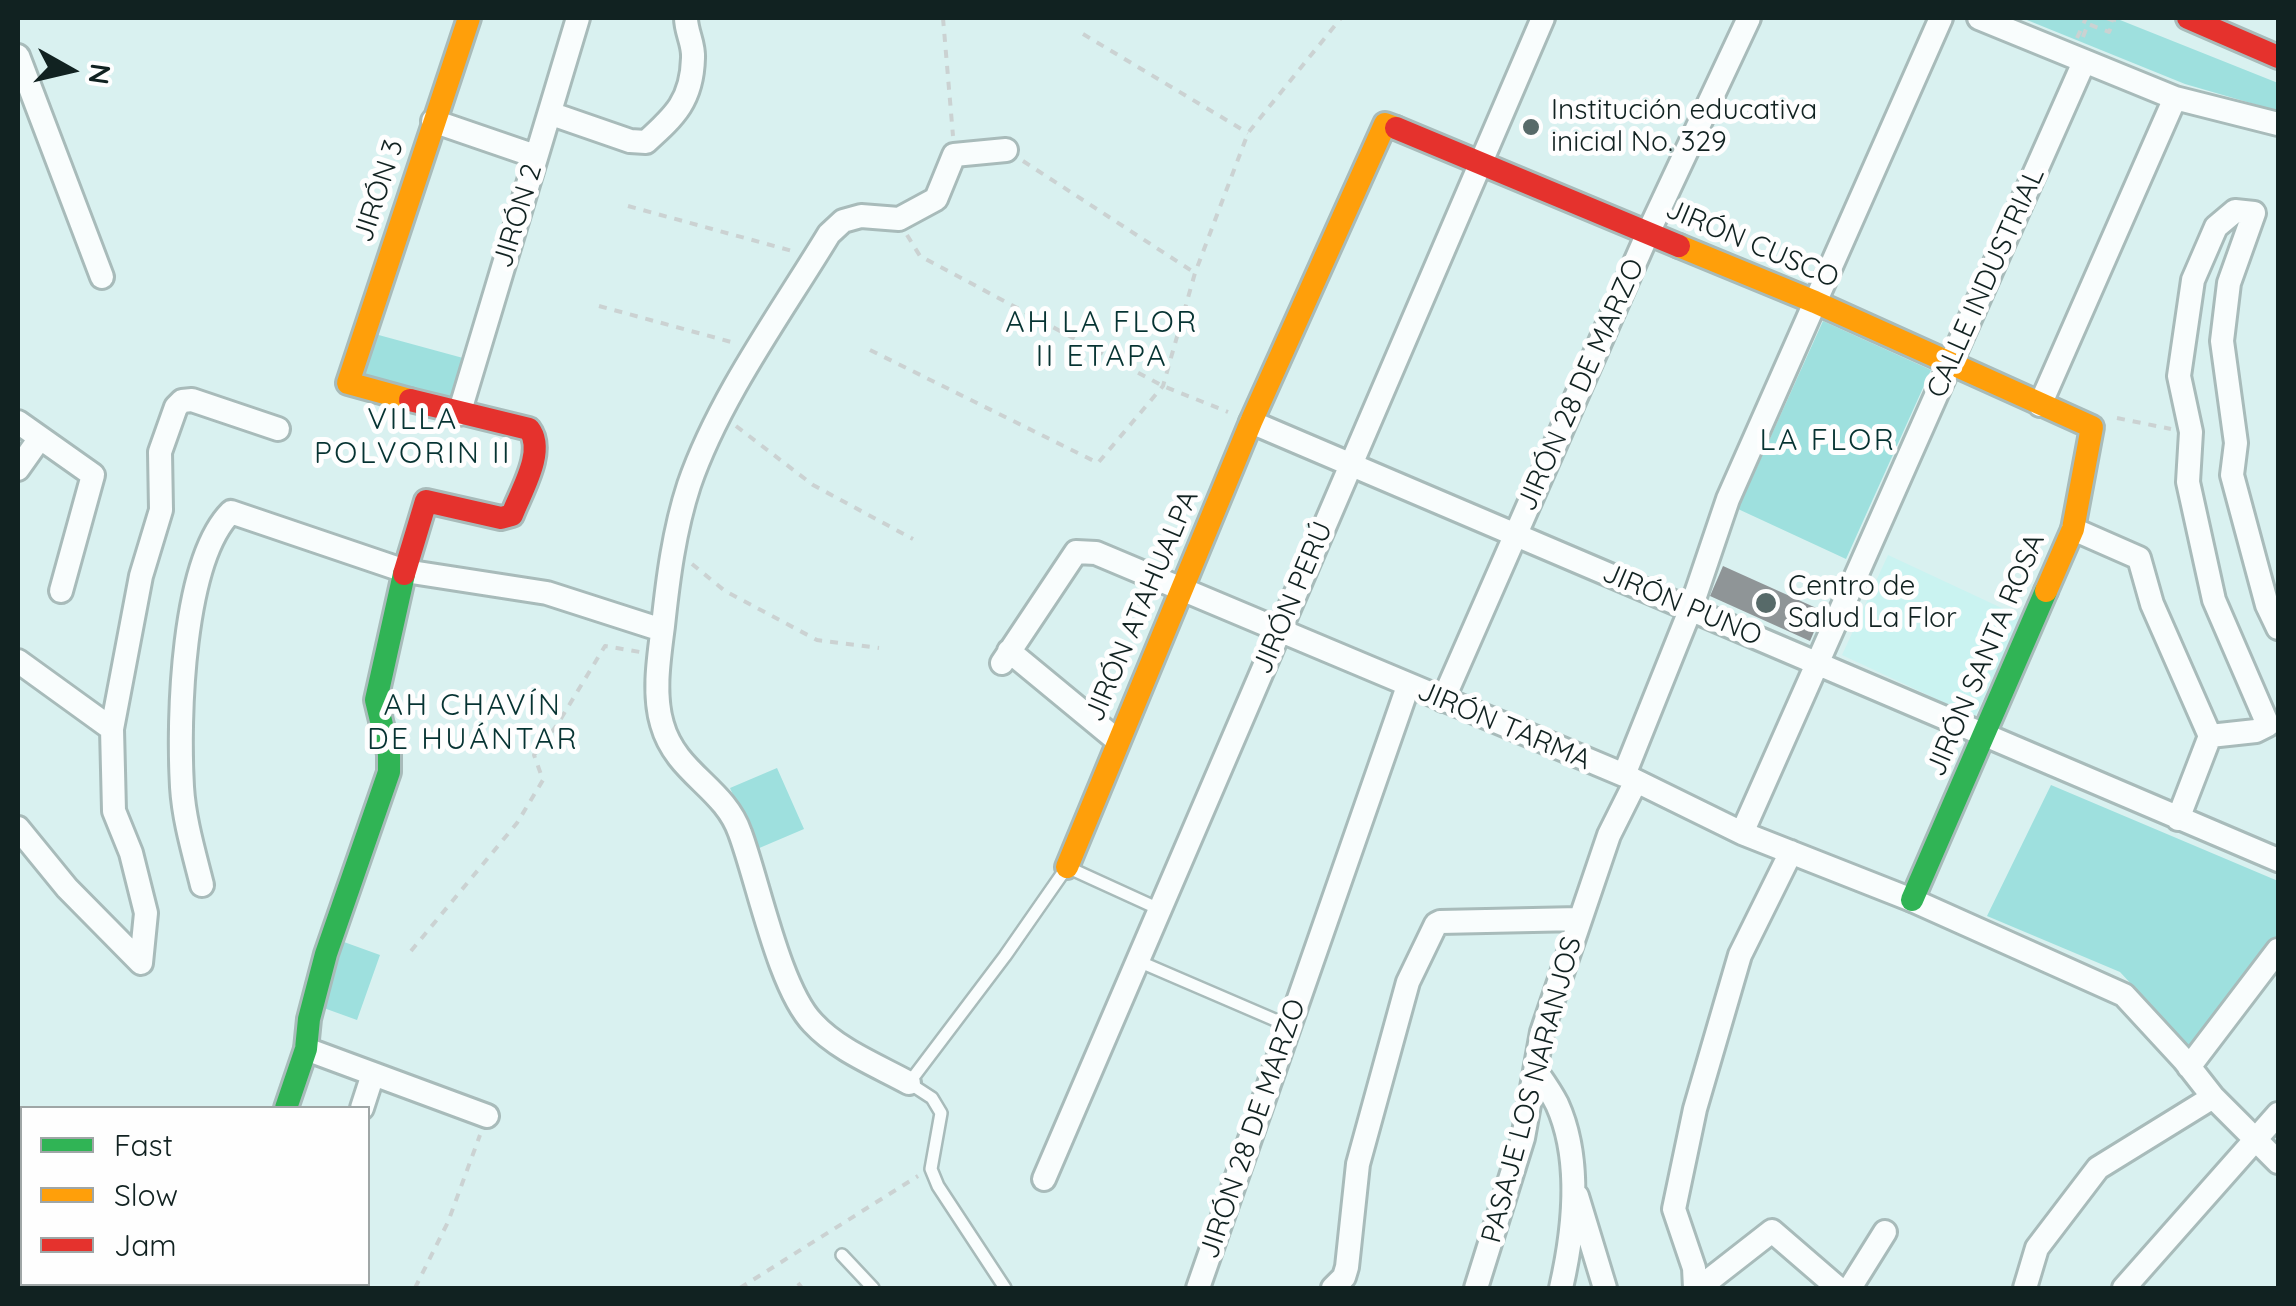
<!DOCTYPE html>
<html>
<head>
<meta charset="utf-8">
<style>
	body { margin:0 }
	#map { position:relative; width:2296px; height:1306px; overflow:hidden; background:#d9f1f0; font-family:Quicksand,sans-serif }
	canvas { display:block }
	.frame { position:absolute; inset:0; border:20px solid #112221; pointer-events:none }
	.legend { position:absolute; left:20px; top:1106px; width:350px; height:180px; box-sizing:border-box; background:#fefefe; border:2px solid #9fa6a6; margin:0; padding:12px 18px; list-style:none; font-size:30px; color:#112221 }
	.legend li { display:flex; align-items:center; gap:20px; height:50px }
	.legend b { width:50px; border:2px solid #9fa6a6 }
	.north { position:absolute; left:20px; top:20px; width:100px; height:100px; -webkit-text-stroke:8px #fefefe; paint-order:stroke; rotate:98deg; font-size:28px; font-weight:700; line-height:40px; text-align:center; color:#112221 }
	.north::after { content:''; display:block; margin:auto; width:35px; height:45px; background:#112221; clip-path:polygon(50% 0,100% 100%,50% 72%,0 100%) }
</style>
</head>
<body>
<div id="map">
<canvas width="2296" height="1306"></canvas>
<div class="frame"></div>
<ul class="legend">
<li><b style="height:12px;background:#30b455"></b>Fast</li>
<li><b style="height:12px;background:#ff9f0a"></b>Slow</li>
<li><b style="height:12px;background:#e5322d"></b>Jam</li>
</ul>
<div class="north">N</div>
</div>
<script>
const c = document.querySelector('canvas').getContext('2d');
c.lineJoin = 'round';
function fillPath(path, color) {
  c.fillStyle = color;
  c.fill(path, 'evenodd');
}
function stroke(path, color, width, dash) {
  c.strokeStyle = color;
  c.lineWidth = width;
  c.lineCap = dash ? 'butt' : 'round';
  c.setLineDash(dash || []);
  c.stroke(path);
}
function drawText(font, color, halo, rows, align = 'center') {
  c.font = font + ' Quicksand,sans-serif';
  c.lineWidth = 10;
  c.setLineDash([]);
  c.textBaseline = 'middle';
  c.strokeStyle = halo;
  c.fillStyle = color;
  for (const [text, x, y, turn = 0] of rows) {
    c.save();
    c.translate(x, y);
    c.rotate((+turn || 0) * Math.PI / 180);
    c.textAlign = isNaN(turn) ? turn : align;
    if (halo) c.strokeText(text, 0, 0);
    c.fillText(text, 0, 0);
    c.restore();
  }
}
const built = new Path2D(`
	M1888,555l133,62 -46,100 -133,-62z`);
const green = new Path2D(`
	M2022,18h93l163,65v28l-93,-27z
	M1823,321l108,49 -85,189 -108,-50z
	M375,334l88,24 -11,42 -88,-24z
	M777,768l27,61 -47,20 -27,-61z
	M2051,785l227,96v68l-81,106 -77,-83 -133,-56z
	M344,942l36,13 -23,65 -36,-13z`);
const building = new Path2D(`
	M1723,566l100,45 -13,30 -100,-45z`);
const path = new Path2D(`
	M943,18l10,118
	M1083,34l165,99
	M2083,37l5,-13 21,8 5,-11 -7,-3
	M2077,38l9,-20
	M1023,161l172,112
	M628,206l168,46
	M907,235l13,21 243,130 65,26
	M599,306l136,37
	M870,350l228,113 65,-77 32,-113 53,-140 93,-115
	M2117,418l54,11
	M736,426l77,59 100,54
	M692,564l33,27 92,49 62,8
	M411,951l106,-128 26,-43 -9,-25 23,-30 48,-79 35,6
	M18,1249l4,-14
	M798,1283l4,5
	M351,1284l14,4
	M415,1288l33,-66 32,-87
	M740,1288l178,-112`);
const lane = new Path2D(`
	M1138,961l151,65
	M842,1255l31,33
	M1005,1288l-67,-102 -7,-17 10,-56 -9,-15 -23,-15 96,-127 62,-89 92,42`);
const street = new Path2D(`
	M1979,18l196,80 103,26
	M18,56l84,221
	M552,114l78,27 16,1c29,-26 46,-42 47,-84 1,-14 -7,-26 -7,-40
	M433,121l102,35
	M2040,405l135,-307
	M459,414l119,-396
	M18,422l75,53 -32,116
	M1251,422l1027,438
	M18,469l22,-31
	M2073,529l66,29 13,46 58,132 -32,83
	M1009,651l109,90
	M18,661l94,68 2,82 17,42 15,60 -5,50 -74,-75 -49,-60
	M1002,663l74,-111 20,1 528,222 118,58 170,67 212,95 60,65 29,37 65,65
	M1443,700l205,-467 101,-215
	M112,729l29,-153 20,-66 -1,-58 16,-45 6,-6 10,-1 86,29
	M2210,736l46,-5 12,-6 -54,-125 -26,-118 3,-50 -12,-56 14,-96 23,-53 19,-16 19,2 -25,70 -7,58 14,102 -4,32 35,130 11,23
	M1624,775l67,-167 37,-109 213,-481
	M1742,833l342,-771
	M202,885c-8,-32 -18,-65 -20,-98 -4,-69 0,-226 49,-275l174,59 142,22 115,37
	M306,1049l181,67
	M2189,1067l89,-117
	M1536,1071c7,10 15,21 21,33 25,55 17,127 4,184
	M909,1083c-33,-18 -71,-33 -96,-60 -34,-35 -55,-142 -73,-190 -16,-46 -64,-59 -78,-109 -9,-30 -3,-67 1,-98 5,-47 11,-95 26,-141 30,-87 92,-172 140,-251l14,-13 18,-5 38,3 37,-20 18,-44 52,-5
	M362,1108l11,-34
	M18,1171h4
	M1044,1179l499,-1161
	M1577,1196l28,92
	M225,1288l1,-4
	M1198,1288l210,-602
	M1333,1288l11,-11 3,-10 11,-103 50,-182 28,-58 4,-2 139,-3
	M1476,1288l47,-150 19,-106 67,-197 27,-54
	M1695,1288l-1,-20 -20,-59 21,-100 45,-154 51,-103
	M1699,1288l73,-57 66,57
	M1850,1288l35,-56
	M2025,1288l12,-40 61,-80 115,-71
	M2124,1288l154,-174`);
const fast = new Path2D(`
	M1912,900l134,-309
	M286,1108l20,-59 3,-30 17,-65 63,-182v-18l-13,-54 28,-126`);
const slow = new Path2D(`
	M1679,246l136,56 277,125 -19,102 -27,62
	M410,400l-62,-17 121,-365
	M1067,867l184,-445 134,-298 11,4`);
const jam = new Path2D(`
	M2188,18l90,39
	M1396,128l283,118
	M404,574l22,-73 75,17 11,-3c9,-24 34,-64 17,-86l-119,-29`);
const markers = [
	[1531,127,10,"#576a69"],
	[1766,603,12,"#576a69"]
];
const poiNames = [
	["Institución educativa",1551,111],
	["inicial No. 329",1551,143],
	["Centro de",1788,587],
	["Salud La Flor",1788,619]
];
const streetNames = [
	["JIRÓN 3",379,191,-72],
	["JIRÓN 2",518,216,-73],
	["JIRÓN CUSCO",1752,244,23],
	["CALLE INDUSTRIAL",1986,283,-66],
	["JIRÓN 28 DE MARZO",1581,385,-66],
	["JIRÓN PERÚ",1293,598,-67],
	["JIRÓN PUNO",1682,605,23],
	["JIRÓN ATAHUALPA",1142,606,-67],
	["JIRÓN SANTA ROSA",1986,655,-67],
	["JIRÓN TARMA",1504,726,23],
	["PASAJE LOS NARANJOS",1532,1090,-75],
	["JIRÓN 28 DE MARZO",1253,1129,-71]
];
const neighbourhoodNames = [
	["AH LA FLOR",1102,323],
	["II ETAPA",1102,357],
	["VILLA",413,420],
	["POLVORIN II",413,454],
	["LA FLOR",1828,441],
	["AH CHAVÍN",473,706],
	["DE HUÁNTAR",473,740]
];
fillPath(built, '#caf3f1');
fillPath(green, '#9ee0de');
fillPath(building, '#8f9597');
stroke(lane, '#a8bbba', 16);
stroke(street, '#a8bbba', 28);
stroke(fast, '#a8bbba', 28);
stroke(slow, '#a8bbba', 28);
stroke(jam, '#a8bbba', 28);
stroke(path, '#cbd2d2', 4, [8, 8]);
stroke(lane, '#f9fdfd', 11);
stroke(street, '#f9fdfd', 22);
stroke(fast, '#30b455', 22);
stroke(slow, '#ff9f0a', 22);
stroke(jam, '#e5322d', 22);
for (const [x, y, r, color] of markers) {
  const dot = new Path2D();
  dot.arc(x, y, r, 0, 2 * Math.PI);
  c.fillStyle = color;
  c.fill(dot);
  stroke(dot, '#fefefe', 4);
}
drawText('28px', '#112221', '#fefefe', poiNames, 'left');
drawText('28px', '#112221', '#fefefe', streetNames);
c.letterSpacing = '2.5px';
drawText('30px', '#063332', '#fefefe', neighbourhoodNames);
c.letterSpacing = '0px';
</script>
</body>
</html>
